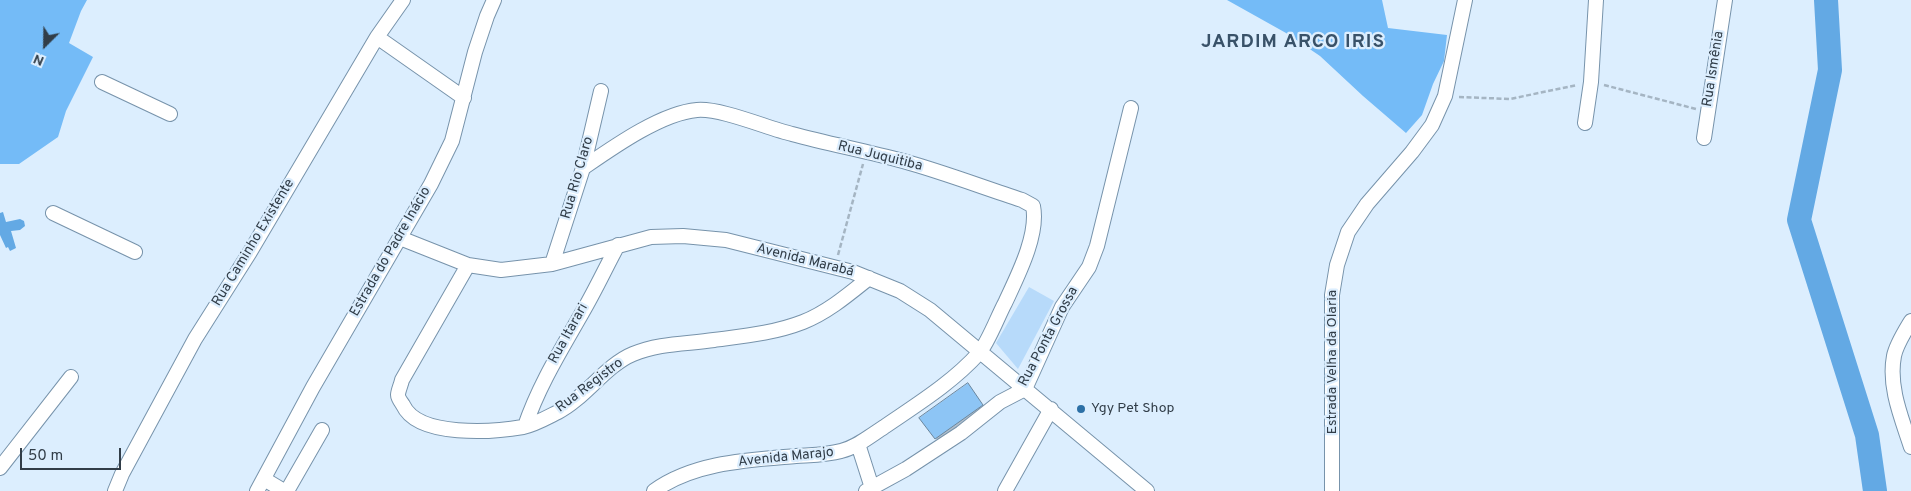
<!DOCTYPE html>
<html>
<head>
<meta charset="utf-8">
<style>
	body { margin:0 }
	#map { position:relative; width:1911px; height:491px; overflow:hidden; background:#dceefe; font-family:Overpass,sans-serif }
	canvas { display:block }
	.north { position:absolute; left:20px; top:20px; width:50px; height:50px; -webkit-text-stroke:4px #dceefe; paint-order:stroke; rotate:203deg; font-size:14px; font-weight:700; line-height:20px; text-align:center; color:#313d48 }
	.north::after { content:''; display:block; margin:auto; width:18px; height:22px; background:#313d48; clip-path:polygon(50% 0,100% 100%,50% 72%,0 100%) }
	.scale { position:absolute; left:20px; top:448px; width:101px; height:22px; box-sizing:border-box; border:2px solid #313d48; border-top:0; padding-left:6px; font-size:15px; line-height:18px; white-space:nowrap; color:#313d48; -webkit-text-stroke:4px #dceefe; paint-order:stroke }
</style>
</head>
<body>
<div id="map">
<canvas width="1911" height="491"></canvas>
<div class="north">N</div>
<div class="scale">50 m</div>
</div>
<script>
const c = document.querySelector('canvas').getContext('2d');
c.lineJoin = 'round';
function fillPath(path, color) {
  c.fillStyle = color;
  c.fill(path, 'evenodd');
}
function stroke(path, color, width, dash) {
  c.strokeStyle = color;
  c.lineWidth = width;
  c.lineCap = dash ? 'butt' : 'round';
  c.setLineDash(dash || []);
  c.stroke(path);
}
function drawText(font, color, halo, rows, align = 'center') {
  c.font = font + ' Overpass,sans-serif';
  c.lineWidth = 4.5;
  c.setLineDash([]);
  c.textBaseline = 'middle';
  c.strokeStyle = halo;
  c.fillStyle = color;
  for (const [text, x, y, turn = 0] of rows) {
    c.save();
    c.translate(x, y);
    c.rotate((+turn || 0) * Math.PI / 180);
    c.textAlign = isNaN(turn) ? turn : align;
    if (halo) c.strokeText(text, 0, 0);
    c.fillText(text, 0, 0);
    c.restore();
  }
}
const green = new Path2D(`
	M1029,287l25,14 -36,68 -22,-26z`);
const forest = new Path2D(`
	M0,0h87l-6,11 -12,32 24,14 -27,54 -8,26 -39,27h-19z
	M1227,0h155l6,28 59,7 -3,26 -11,23 -11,31 -16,18 -43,-37 -43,-40 -34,-23z`);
const water = new Path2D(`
	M3,212l3,10 14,-3 4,2 1,5 -5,4 -9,1 5,17 -6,3 -2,-4 -2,1 -6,-13v-22z`);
const shadow = new Path2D(`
	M968,385l15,23 -45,33 -16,-20z`);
const river = new Path2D(`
	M1826,0l4,70 -31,150 68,215 8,56`);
const building = new Path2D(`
	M968,383l15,22 -48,34 -16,-21z`);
const path = new Path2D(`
	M1604,85l92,24
	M1459,97l51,2 67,-14
	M838,255l25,-91`);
const minor = new Path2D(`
	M377,37l87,61
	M102,82l68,32
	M1585,123l6,-41 5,-82
	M1704,138l21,-138
	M583,168c29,-20 78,-55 114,-58 24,-2 70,18 95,24 37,10 74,17 111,27 40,11 79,26 119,39l11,6c6,29 -16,71 -28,97 -7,13 -17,40 -26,50 -27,30 -63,52 -95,74 -14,9 -27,20 -43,24 -14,4 -31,4 -45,5 -47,4 -102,6 -142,35
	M53,213l82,39
	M400,238l68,27 33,5 51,-6 99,-27 32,-1 43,4 127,32 47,19 30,19 217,181
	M552,264l31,-96 18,-77
	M468,265l-66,115c-1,5 -4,11 -4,15 0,3 3,7 5,10 15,33 91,27 120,22 11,-2 25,-10 35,-15 27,-14 48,-47 75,-58 26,-11 54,-10 81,-14 30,-4 61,-7 89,-18 25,-10 46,-28 66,-44
	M1911,321c-6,10 -15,24 -17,35 -6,31 8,63 17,91
	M525,426c14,-41 36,-76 57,-113 13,-22 24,-46 36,-68
	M858,444l15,47
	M0,468l71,-91
	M264,479l20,12
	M115,491l7,-17 73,-135 55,-87 127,-215 26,-37
	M257,491l56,-104 118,-203 21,-43 23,-89 12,-36 7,-16
	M287,491l35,-61
	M866,491l40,-22 55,-36 39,-31 25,-13 37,-82 27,-40 8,-21 34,-138
	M1005,491l46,-82
	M1332,491v-196l5,-30 11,-33 19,-28 45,-52 20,-27 13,-29 20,-96`);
const markers = [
	[1081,409,5,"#2c70a6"]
];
const streetNames = [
	["Rua Ismênia",1714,69,-81],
	["Rua Juquitiba",880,157,14],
	["Rua Rio Claro",578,178,-74],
	["Rua Caminho Existente",254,243,-59],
	["Estrada do Padre Inácio",391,252,-60],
	["Avenida Marabá",805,261,14],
	["Rua Itarari",569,334,-61],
	["Rua Ponta Grossa",1049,337,-62],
	["Estrada Velha da Olaria",1333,362,-90],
	["Rua Registro",590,386,-37],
	["Avenida Marajo",786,458,-6]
];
const poiNames = [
	["Ygy Pet Shop",1091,409]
];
const districtNames = [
	["JARDIM ARCO IRIS",1293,43]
];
fillPath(green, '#b7dafa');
fillPath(forest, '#74bbf7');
fillPath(water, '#63a9e4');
fillPath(shadow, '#0003');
stroke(river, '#63a9e4', 24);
fillPath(building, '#8dc5f5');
stroke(building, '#6a869e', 1);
stroke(minor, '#7793ab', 16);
stroke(path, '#a5b5c3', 2.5, [5, 2.5]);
stroke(minor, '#fff', 14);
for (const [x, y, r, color] of markers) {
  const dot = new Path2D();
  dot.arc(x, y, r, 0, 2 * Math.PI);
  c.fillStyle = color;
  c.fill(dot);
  stroke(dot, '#dceefe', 2);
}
drawText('14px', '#313d48', '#dceefe', streetNames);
drawText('14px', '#313d48', '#dceefe', poiNames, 'left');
c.letterSpacing = '1px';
drawText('bold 19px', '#395269', '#dceefe', districtNames);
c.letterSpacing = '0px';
</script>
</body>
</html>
